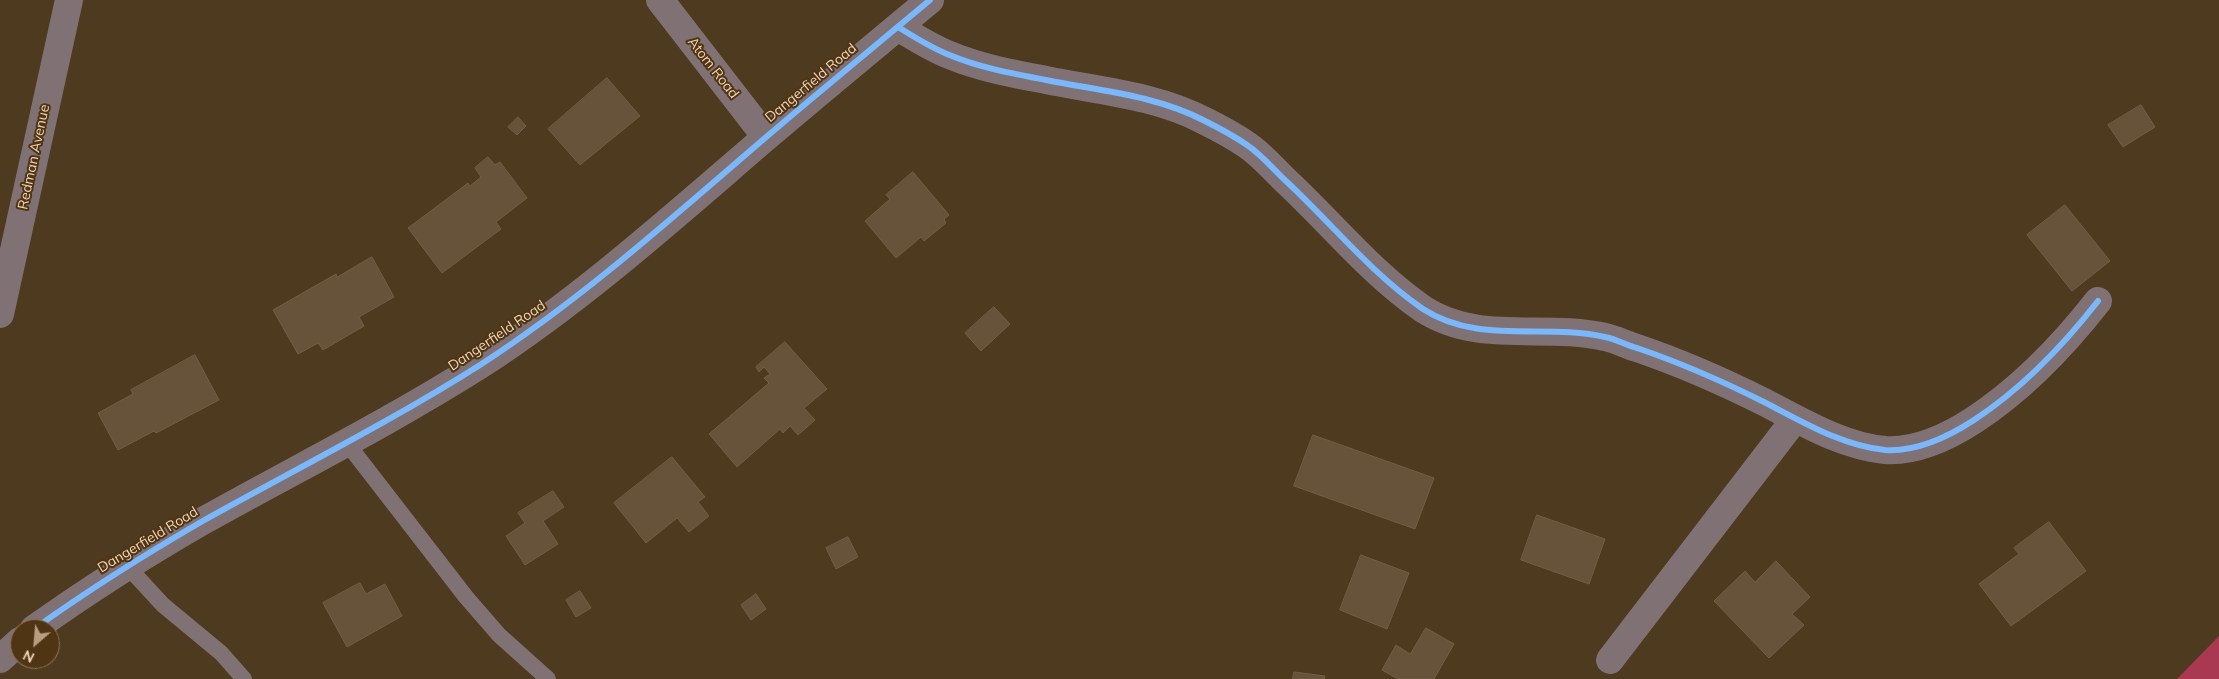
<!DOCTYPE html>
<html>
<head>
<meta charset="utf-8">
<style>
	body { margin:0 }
	#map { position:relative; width:2219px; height:679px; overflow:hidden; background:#4e3a1e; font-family:Mulish,sans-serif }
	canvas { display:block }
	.north { position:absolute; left:10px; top:619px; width:50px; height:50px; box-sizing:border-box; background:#503515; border:1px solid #907556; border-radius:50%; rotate:207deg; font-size:14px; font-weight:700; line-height:20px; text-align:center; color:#f0d4b7 }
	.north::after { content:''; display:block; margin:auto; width:18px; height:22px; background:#b79e81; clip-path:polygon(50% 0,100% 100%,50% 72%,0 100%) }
</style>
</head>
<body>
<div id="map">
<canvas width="2219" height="679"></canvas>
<div class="north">N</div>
</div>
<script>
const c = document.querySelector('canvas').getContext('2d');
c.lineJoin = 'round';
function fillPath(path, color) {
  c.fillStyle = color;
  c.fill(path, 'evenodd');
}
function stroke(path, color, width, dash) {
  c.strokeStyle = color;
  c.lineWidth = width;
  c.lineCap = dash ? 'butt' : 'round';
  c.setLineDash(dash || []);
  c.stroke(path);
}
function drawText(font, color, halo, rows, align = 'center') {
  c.font = font + ' Mulish,sans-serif';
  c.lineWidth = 4;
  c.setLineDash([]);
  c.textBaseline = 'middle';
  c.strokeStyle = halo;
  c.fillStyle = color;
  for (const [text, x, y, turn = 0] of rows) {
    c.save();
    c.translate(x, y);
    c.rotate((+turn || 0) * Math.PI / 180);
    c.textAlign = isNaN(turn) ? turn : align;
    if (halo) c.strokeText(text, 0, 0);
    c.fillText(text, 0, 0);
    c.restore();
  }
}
const forest = new Path2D(`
	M2219,636v43h-42z`);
const building = new Path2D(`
	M607,78l33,38 -60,49 -32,-36z
	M2141,105l14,22 -32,20 -15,-22z
	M518,117l8,9 -9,9 -9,-8z
	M488,157l7,8 5,-3 27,36 -31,24 5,7 -59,44 -34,-45 60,-45 2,3 11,-9 -6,-9z
	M913,172l36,43 -5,4 2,4 -22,18 -3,-4 -25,21 -31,-37 25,-22 -4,-4z
	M2065,205l45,56 -38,30 -45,-56z
	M372,257l22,40 -35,20 5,9 -41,24 -5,-7 -20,11 -25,-44 63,-36 1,3z
	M994,307l16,17 -29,27 -16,-18z
	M785,342l42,47 -23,19 11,12 -17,15 -8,-9 -7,7 -3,-4 -43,38 -28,-33 60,-51 -5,-5 6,-4 -6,-7 -5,5 -3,-5z
	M195,355l24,45 -63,33 -2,-2 -36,19 -20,-37 35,-19 -2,-4z
	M1313,435l121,43 -19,51 -121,-43z
	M672,457l33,40 -7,5 11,14 -20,16 -12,-14 -31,25 -32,-40z
	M553,491l11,16 -21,14 15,23 -33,21 -19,-29 19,-13 -7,-10z
	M1537,515l68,24 -16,45 -68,-24z
	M2049,522l37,49 -75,55 -32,-42 40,-30 -5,-6z
	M848,537l10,20 -22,12 -10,-21z
	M1361,555l48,18 -22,56 -47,-19z
	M1776,561l34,36 -18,17 12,11 -35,33 -55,-57 31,-30 10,11z
	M360,583l6,11 19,-10 17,32 -55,31 -24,-44z
	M580,591l11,17 -15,9 -10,-17z
	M756,594l10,15 -15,11 -10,-15z
	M1426,628l28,16 -20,35h-36l-16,-9 14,-25 14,9z
	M1294,672l31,4 -1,3h-31z`);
const service = new Path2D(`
	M346,442l120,155 33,38 49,44
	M128,567l35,38 58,48 23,26`);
const minor = new Path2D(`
	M660,0l106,137
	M898,27c18,11 35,22 54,29 29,12 63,18 94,24 54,11 109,15 159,41 14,7 29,15 42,24 15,10 27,25 40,37 45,42 85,92 136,127 55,36 122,14 182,28 11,2 21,8 32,11 44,15 85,33 127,54 37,19 78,44 121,48 32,2 63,-13 89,-30 49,-32 88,-73 124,-119
	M0,314l69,-314
	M1610,660l185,-241`);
const tertiary = new Path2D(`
	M34,629c53,-38 110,-74 167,-107 93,-52 189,-100 279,-157 102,-66 193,-148 285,-227 54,-46 110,-92 165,-138
	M0,659l20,-18`);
const cycleway = new Path2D(`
	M898,27c18,11 35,22 54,29 29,12 63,18 94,24 54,11 109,15 159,41 14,7 29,15 42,24 15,10 27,25 40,37 45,42 85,92 136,127 55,36 122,14 182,28 11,2 21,8 32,11 44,15 85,33 127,54 37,19 78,44 121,48 32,2 63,-13 89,-30 49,-32 88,-73 124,-119
	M34,629c53,-38 110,-74 167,-107 93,-52 189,-100 279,-157 102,-66 193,-148 285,-227 54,-46 110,-92 165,-138`);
const streetNames = [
	["Atom Road",713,68,52],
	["Dangerfield Road",811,83,-40],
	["Redman Avenue",34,157,-78],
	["Dangerfield Road",497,336,-34],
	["Dangerfield Road",148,540,-31]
];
fillPath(forest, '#a93953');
fillPath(building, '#665339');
stroke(building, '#725e46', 1);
stroke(service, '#807174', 16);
stroke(minor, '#807174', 28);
stroke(tertiary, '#807174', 28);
stroke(cycleway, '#7ab7fb', 6);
drawText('14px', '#f0d4b7', '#503515', streetNames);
</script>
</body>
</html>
